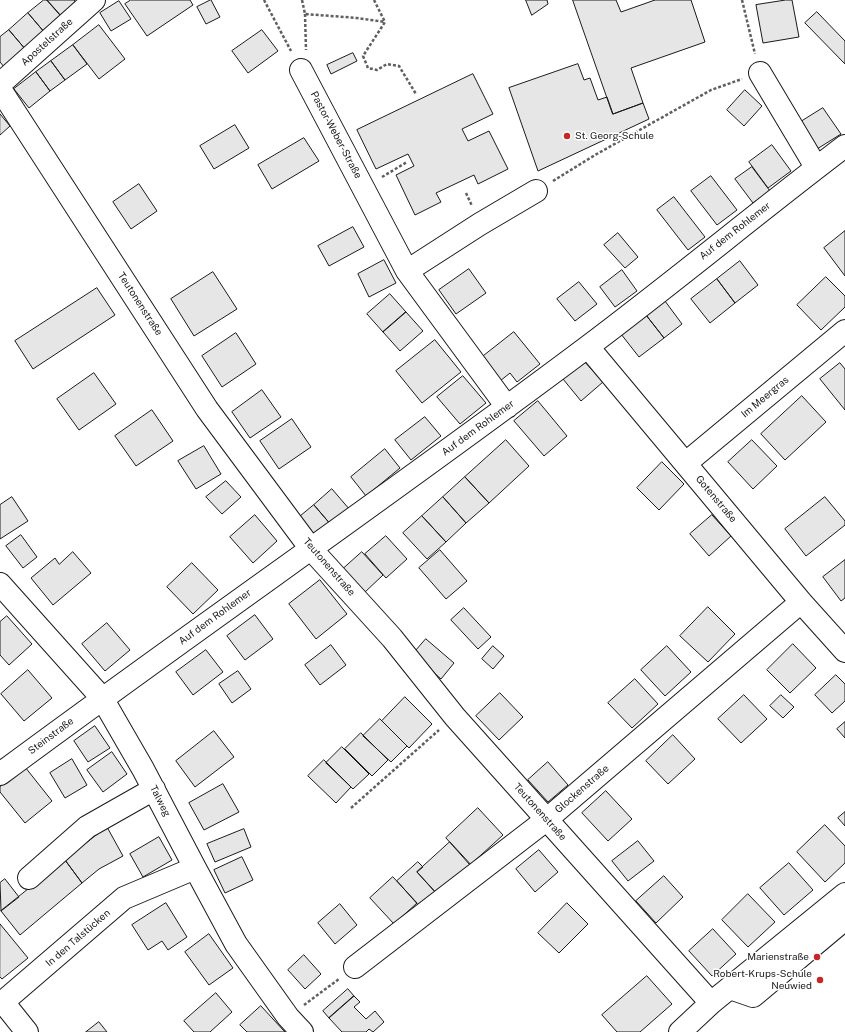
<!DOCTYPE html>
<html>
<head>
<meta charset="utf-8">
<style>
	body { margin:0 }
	canvas { display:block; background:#fff }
</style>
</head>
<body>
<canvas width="845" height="1032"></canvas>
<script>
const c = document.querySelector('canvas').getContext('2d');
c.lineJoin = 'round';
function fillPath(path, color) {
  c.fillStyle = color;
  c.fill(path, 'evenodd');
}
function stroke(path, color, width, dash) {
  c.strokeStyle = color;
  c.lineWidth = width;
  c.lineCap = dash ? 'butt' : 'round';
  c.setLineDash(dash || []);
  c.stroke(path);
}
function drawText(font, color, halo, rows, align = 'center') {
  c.font = font + ' "Public Sans",sans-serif';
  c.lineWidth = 3;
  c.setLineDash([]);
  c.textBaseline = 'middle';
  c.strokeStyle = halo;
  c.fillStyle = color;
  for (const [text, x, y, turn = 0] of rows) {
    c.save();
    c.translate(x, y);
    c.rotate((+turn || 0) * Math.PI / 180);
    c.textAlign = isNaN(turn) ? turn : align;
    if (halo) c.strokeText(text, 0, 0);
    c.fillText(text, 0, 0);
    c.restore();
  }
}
const building = new Path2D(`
	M44,0h3l16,18 -18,15 -17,-20z
	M47,0h27l4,5 -15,13z
	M131,0h59l3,5 -46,31 -22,-32z
	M211,0l9,17 -14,7 -9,-17z
	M526,0h21l1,4 -16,11z
	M573,0h43l5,12 34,-12h36l14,42 -74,26 12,35 -30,11z
	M786,0h6l7,37 -36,6 -7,-38z
	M119,1l12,18 -20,12 -11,-18z
	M817,12l28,29v23l-40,-41z
	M28,13l17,20 -19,17 -17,-20z
	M99,25l26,34 -26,20 -26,-34z
	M9,30l17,20 -21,18 -5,-6v-25z
	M262,30l16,21 -30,22 -16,-22z
	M73,45l14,19 -22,16 -14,-19z
	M353,53l4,8 -26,13 -4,-9z
	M51,61l14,19 -15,11 -14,-19z
	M578,64l6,16 6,-2 8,22 9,-3 6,17 30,-11 6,16 -111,52 -29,-83z
	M36,72l14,19 -21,17 -15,-19z
	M473,74l20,40 -31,15 6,12 21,-10 19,38 -30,15 -4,-9 -38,18 5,9 -26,13 -19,-40 18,-9 -6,-12 -32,15 -19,-39z
	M745,90l17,16 -18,20 -17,-16z
	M823,108l18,26 -24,15 -18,-26z
	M0,114l10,12 -10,9z
	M235,125l14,23 -35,21 -14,-23z
	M304,138l15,23 -47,28 -14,-24z
	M772,145l19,26 -23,17 -19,-26z
	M752,167l18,24 -17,12 -18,-24z
	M711,176l26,34 -20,15 -26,-34z
	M139,184l18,27 -26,18 -18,-27z
	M674,197l31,40 -17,13 -31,-40z
	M353,227l11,20 -35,19 -11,-20z
	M845,231v45l-21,-28z
	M618,233l20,24 -13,11 -21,-23z
	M384,260l12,23 -27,14 -11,-23z
	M740,261l18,24 -23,18 -18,-24z
	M469,269l17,24 -30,21 -17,-24z
	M622,270l15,21 -22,16 -15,-20z
	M213,272l24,37 -43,27 -23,-37z
	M826,277l19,19v11l-24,23 -24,-25z
	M717,279l18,24 -25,20 -19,-24z
	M579,282l18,22 -22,17 -18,-22z
	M97,288l18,27 -82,54 -18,-28z
	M390,294l16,18 -23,20 -16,-18z
	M665,301l17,23 -18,14 -18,-23z
	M406,312l17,19 -23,20 -17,-19z
	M646,315l18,23 -25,19 -18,-23z
	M514,332l26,32 -23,18 -7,-9 -10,8 -19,-23z
	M236,333l20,31 -34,23 -20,-31z
	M435,340l26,32 -39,31 -26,-32z
	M584,361l19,21 -22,19 -18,-22z
	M840,363l5,6v41l-25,-31z
	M94,373l22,31 -37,26 -22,-31z
	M463,376l23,27 -26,21 -23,-27z
	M262,390l19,27 -31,21 -18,-26z
	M802,396l24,26 -41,38 -24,-26z
	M538,401l29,35 -23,20 -30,-35z
	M152,410l21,31 -37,25 -21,-30z
	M425,417l16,19 -30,24 -16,-20z
	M292,419l19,28 -32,22 -19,-28z
	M506,440l23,26 -40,37 -24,-26z
	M752,440l25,26 -24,23 -25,-27z
	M204,446l17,28 -25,15 -18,-28z
	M385,449l15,19 -34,28 -15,-19z
	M662,462l22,22 -25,26 -22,-22z
	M465,477l24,26 -23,20 -23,-26z
	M226,481l15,16 -19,17 -16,-17z
	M332,489l18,21 -18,16 -18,-21z
	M12,497l16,24 -28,18v-34z
	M443,497l23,26 -20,19 -24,-26z
	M825,497l20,24v4l-39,31 -21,-27z
	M314,505l18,21 -17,14 -18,-21z
	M255,515l22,26 -24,22 -23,-26z
	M712,515l19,21 -22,20 -19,-22z
	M422,516l24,26 -19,17 -24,-26z
	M21,535l16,22 -14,11 -17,-22z
	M386,536l21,23 -21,19 -21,-24z
	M440,550l27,31 -21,18 -27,-31z
	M73,552l18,21 -38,32 -22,-27 24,-20 4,6z
	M362,552l21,23 -19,18 -21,-24z
	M845,560v38l-4,3 -18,-24z
	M192,563l26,27 -25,24 -26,-27z
	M320,580l27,34 -31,25 -27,-35z
	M708,607l27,27 -27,28 -28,-26z
	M464,608l27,29 -13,12 -27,-29z
	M255,615l18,24 -28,21 -18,-24z
	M7,616l25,28 -23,21 -9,-10v-33z
	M107,623l23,27 -25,21 -23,-27z
	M426,639l28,24 -13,16 -28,-25z
	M793,644l23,24 -26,25 -23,-23z
	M331,645l15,20 -26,20 -15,-20z
	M493,646l11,10 -11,13 -11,-10z
	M667,646l24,26 -26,24 -24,-26z
	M206,650l17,22 -30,23 -17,-23z
	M28,670l24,28 -28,23 -23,-27z
	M238,671l13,18 -19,14 -13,-19z
	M836,675l9,9v17l-13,12 -17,-18z
	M635,679l23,25 -26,24 -24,-25z
	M500,693l23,24 -24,23 -23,-24z
	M744,695l23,24 -26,24 -23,-24z
	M781,695l13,12 -11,11 -13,-12z
	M405,697l27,27 -23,24 -27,-27z
	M380,719l27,27 -16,16 -28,-26z
	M845,722v16l-8,-9z
	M95,726l15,22 -22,14 -14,-21z
	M214,731l20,26 -39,30 -19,-26z
	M361,733l27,27 -16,16 -27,-27z
	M673,735l22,24 -27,25 -22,-23z
	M342,747l27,27 -16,15 -27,-26z
	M112,752l15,22 -24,18 -16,-22z
	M72,759l15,26 -22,13 -15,-25z
	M324,760l27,27 -15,16 -28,-27z
	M548,762l20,23 -20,17 -20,-22z
	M25,767l27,34 -27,22 -25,-31v-5z
	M223,784l16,28 -35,18 -15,-27z
	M606,791l26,28 -24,22 -26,-28z
	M478,808l25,27 -33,30 -24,-27z
	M845,812v14l-7,-8z
	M825,825l20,21v17l-20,19 -28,-30z
	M107,827l16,29 -24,13 -17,14 -17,-23z
	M244,829l7,18 -36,15 -8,-18z
	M159,837l13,23 -29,17 -13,-23z
	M638,841l16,20 -26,20 -16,-20z
	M450,842l23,25 -33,30 -23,-25z
	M539,850l19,22 -23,20 -19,-23z
	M242,857l11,23 -28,13 -11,-23z
	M65,860l17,23 -62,52 -19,-24z
	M418,862l5,5 -6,5 18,20 -15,15 -23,-26z
	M789,863l24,27 -29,25 -24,-27z
	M664,876l19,21 -27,26 -20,-22z
	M393,877l24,26 -23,21 -24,-26z
	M5,879l14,18 -18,14 -1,-28z
	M748,894l27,28 -27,25 -26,-27z
	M166,903l21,34 -19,13 -6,-9 -14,9 -16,-25z
	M567,903l21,21 -29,29 -21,-20z
	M340,904l17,21 -22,19 -17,-21z
	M0,924l28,34 -26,21 -2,-2z
	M713,929l23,25 -24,22 -23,-25z
	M209,934l24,34 -24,17 -24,-33z
	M304,955l17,19 -16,15 -17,-19z
	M647,976l25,28 -32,28h-23l-15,-17z
	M348,989l6,7 -25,22 -6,-7z
	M216,993l16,19 -22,20h-16l-10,-11z
	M354,996l6,6 -6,5 12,12 9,-8 9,11 -11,10 -4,-3 -3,3h-24l-13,-14z
	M261,1006l24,26h-38l-7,-7z
	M99,1022l8,10h-21z`);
const path = new Path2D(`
	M264,0l27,51
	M302,0l3,14 52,4 28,4
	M374,0l11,22 -22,34 5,12 9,2 10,-6 12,2 17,28
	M742,0l13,54
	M305,14l1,36
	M382,177l25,-15
	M553,181l42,-26 116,-65 31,-11
	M466,193l6,13
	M351,808l88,-78
	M304,1005l35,-26`);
const minor = new Path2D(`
	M301,70l106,201 100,136
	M760,73l56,94
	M0,84l94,-84
	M0,89l207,320 104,140 81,89 63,79 256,286
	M407,271l73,-47 56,-33
	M588,347l213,255 44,49
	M686,463l159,-132
	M0,584l102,114 41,71 52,99 41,76 52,73 14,15
	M0,774c194,-144 393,-281 586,-426 88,-66 172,-136 259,-202
	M29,878l58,-51 67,-38
	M355,967l191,-147 255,-218
	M730,988l23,8 92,-77
	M27,1032l-24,-30 121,-104 71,-30
	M680,1032l31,-29 134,-109`);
const markers = [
	[567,136,4,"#c62828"],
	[817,957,4,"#c62828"],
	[820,980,4,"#c62828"]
];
const streetNames = [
	["Apostelstraße",47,42,-42],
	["Pastor-Weber-Straße",336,135,62],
	["Auf dem Rohlemer",735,231,-38],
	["Teutonenstraße",140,304,57],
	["Im Meergras",765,397,-40],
	["Auf dem Rohlemer",478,428,-36],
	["Gotenstraße",716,499,50],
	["Teutonenstraße",329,567,49],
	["Auf dem Rohlemer",215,617,-36],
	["Steinstraße",51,736,-37],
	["Glockenstraße",582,789,-41],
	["Talweg",160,801,63],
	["Teutonenstraße",540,812,48],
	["In den Talstücken",78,938,-41]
];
const poiNames = [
	["St. Georg-Schule",575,136,"left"],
	["Marienstraße",809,957],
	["Robert-Krups-Schule",812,974],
	["Neuwied",812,986]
];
fillPath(building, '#e6e6e6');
stroke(building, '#1a1a1a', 1);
stroke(minor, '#1a1a1a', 24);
stroke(path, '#5f5f5f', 2.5, [3, 2]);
stroke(minor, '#fff', 22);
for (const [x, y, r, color] of markers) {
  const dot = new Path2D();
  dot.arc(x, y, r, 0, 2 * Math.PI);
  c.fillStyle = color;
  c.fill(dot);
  stroke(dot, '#fff', 1.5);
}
drawText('10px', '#1a1a1a', '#fff', streetNames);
drawText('10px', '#1a1a1a', '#fff', poiNames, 'right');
</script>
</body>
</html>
